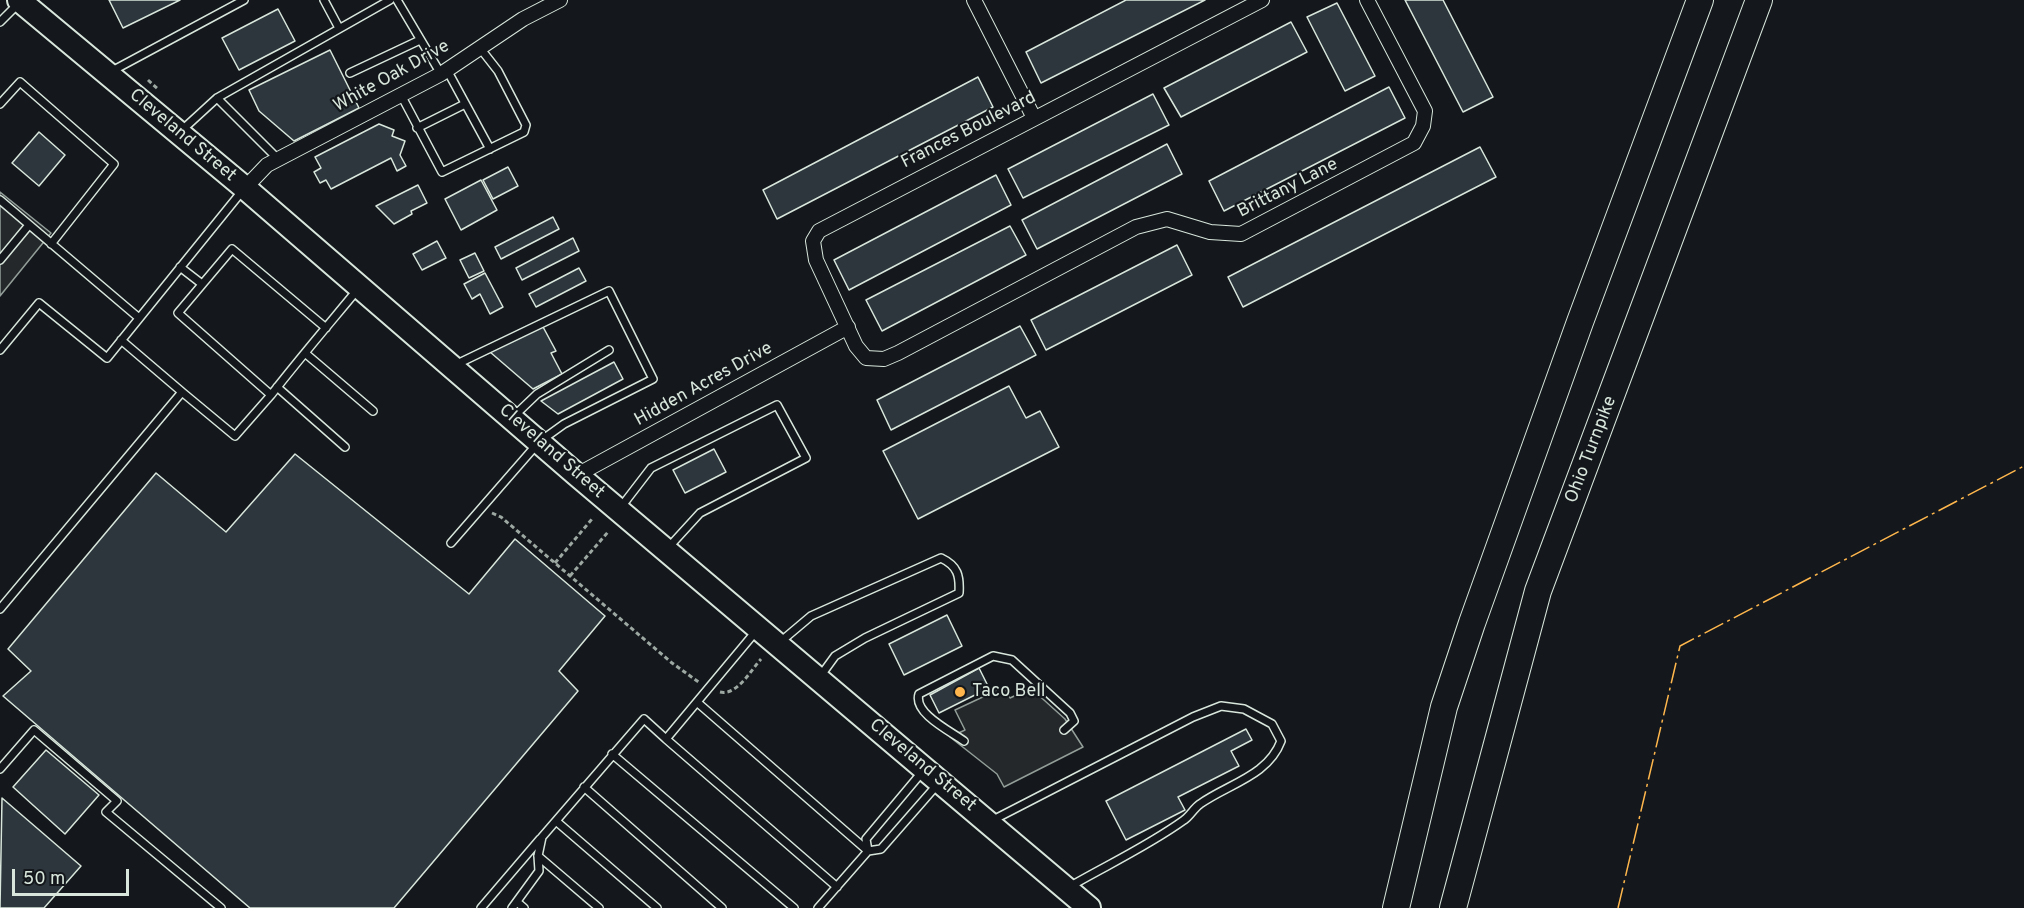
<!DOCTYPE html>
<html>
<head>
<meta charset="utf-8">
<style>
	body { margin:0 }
	#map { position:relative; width:2024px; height:908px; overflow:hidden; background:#14181c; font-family:Overpass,sans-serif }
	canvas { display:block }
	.scale { position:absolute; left:12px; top:869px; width:117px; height:27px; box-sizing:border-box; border:3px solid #d8e6dc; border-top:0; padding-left:8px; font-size:18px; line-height:21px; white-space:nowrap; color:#d8e6dc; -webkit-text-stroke:4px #14181c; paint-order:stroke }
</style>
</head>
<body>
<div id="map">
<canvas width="2024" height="908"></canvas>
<div class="scale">50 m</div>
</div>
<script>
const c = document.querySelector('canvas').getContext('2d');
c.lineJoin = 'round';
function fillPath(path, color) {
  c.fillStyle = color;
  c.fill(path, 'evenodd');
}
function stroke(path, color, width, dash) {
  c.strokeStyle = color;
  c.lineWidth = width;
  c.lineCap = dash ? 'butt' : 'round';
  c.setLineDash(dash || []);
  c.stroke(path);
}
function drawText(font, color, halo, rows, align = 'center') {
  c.font = font + ' Overpass,sans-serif';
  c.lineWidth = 4.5;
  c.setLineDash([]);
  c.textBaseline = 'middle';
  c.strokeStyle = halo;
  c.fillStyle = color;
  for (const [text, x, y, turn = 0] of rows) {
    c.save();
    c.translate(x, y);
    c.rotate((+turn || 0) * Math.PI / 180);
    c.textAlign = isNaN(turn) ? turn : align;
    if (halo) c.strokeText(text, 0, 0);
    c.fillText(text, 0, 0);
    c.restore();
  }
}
const parking = new Path2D(`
	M0,192l51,41 -51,63z
	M1004,687l6,11 13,-6 11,-1 31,28 18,28 -79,40 -7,-13 -47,-37 15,-7 -10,-20z`);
const building = new Path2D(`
	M109,0h71l-57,28z
	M1126,0h79l-164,83 -15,-31z
	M1405,0h38l50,97 -30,15z
	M1337,3l38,73 -30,15 -38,-74z
	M278,9l17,32 -56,29 -17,-32z
	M1291,22l16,30 -126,65 -17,-29z
	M330,50l29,58 -65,33 -35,-30 -10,-21z
	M978,77l15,30 -216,112 -14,-29z
	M1389,87l16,31 -181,93 -15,-30z
	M1153,94l16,31 -146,73 -15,-29z
	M379,124l15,6 -2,6 13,5 -5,14 6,11 -9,5 -6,-13 -60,31 -5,-9 -6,3 -6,-11 7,-4 -6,-11z
	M39,132l26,23 -26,31 -27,-23z
	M1167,144l15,30 -145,75 -15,-29z
	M1480,147l16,30 -253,130 -15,-30z
	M508,167l10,19 -25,13 -10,-19z
	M996,175l15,30 -162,85 -15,-30z
	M481,180l16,30 -36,20 -16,-31z
	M418,185l9,18 -16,8 1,3 -18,10 -18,-18z
	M553,217l6,12 -58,30 -6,-12z
	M1010,226l16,29 -144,76 -16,-31z
	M573,238l6,13 -57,29 -6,-12z
	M437,241l9,17 -24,12 -9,-16z
	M1177,245l15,30 -146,75 -15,-30z
	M475,253l9,18 -15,7 -9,-18z
	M579,268l7,13 -50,26 -7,-13z
	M485,273l18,34 -13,7 -10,-20 -8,5 -8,-15z
	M542,325l14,26 -5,2 11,21 -29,15 -43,-37z
	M1020,326l16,29 -145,75 -14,-30z
	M614,362l9,17 -65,35 -17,-13z
	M1009,386l17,32 14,-7 19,36 -141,72 -35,-68z
	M714,449l12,23 -41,21 -12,-23z
	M295,454l174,140 46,-55 90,77 -46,55 19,20 -184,217h-144l-247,-212 28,-25 -23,-22 148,-176 70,59z
	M947,615l15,31 -58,29 -15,-31z
	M979,668l10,20 -50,25 -9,-18z
	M1246,729l6,11 -21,11 8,15 -61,31 7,13 -59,30 -20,-39z
	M46,750l53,45 -34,39 -52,-47z
	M2,798l79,68 -37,42h-44z`);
const path = new Path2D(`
	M148,80l10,9
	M492,513l9,4 171,146 28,20
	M555,563l37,-44
	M570,576l38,-44
	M720,692c17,4 31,-22 41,-33`);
const lane = new Path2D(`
	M324,0l15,28
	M397,0l44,74
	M0,22l19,-19
	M447,70l43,79
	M112,71l132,-71
	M350,73l70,-33
	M401,95l41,77 82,-40 2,-7 -28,-54 -18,-23
	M217,98l173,-98
	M0,104l20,-22 94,82 -63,80
	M417,128l48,-24
	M181,131l36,-33 61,61
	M0,200l139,118
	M0,260l29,-35
	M180,267l22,17
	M326,328l-94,-79 -54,64 93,82c28,-36 58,-71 87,-106
	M0,350l39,-47 68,55 136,-168
	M305,353l68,58
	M277,387l68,60
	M182,392l53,44 36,-41
	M513,417l24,-23 72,-44
	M621,507l30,-39 126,-63 29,53 -106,55 -32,35
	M451,543l88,-101 25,-18 89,-45 -44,-88 -154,74
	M0,609l182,-217 -61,-52
	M779,643l32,-27 130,-58c17,8 19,18 18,35l-94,45 -30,18 -16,22
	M698,703l170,148 -50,57
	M666,739l171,148
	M964,741c-14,-10 -51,-28 -45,-47l74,-38 19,4 58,53 4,8 -10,9
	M612,754l182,154
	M0,769l34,-39 83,71 -11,11 115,96
	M923,771l-57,68 2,12 13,-2 56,-64
	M584,787l138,121
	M993,820l200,-103 28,-11 23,3 28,15 9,17c-13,35 -53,43 -81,63 -6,4 -10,12 -16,16 -36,26 -77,45 -115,67
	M556,821l101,87
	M538,856l61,52
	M517,902l7,6
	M481,908l59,-69
	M512,908l27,-37 -1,-15 4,-19 102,-118 22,20 91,-109`);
const street = new Path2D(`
	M974,0l60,118
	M1262,0l-443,231 -6,10 3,19 40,86 10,12 18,1 14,-6 238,-126 31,-8 43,13 31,2 173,-91 9,-17 2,-15 -58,-111
	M245,188l22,-23 174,-91 82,-55 37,-19
	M577,475l271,-148`);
const primary = new Path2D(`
	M19,0l226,188 332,287 512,433`);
const highway = new Path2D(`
	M1396,908l48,-201 28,-84 108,-301 120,-322
	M1453,908l85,-317 221,-591`);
const power = new Path2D(`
	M1618,908l62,-262 344,-180`);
const markers = [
	[960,692,6,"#ffb74d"]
];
const streetNames = [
	["White Oak Drive",392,77,-29],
	["Frances Boulevard",969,131,-27],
	["Cleveland Street",182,136,40],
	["Brittany Lane",1288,189,-27],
	["Hidden Acres Drive",704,385,-29],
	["Ohio Turnpike",1592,450,-69],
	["Cleveland Street",551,452,41],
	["Cleveland Street",922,766,40]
];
const poiNames = [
	["Taco Bell",972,692]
];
fillPath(parking, '#24282b');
stroke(parking, '#939e99', 1.5);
fillPath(building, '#2c363c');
stroke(building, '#d8e6dc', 1.5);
stroke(lane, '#d8e6dc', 10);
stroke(street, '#d8e6dc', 16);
stroke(primary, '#d8e6dc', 26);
stroke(highway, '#d8e6dc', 28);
stroke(path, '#9da8a2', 3, [4.5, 3]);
stroke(lane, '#14181c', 7);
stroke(street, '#14181c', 14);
stroke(primary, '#14181c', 22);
stroke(highway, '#14181c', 26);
stroke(power, '#ffb74d', 1.5, [21, 4.5, 3, 4.5]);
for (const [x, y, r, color] of markers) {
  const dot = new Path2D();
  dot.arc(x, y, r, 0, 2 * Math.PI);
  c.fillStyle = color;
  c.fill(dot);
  stroke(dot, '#14181c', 2);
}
drawText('18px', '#d8e6dc', '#14181c', streetNames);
drawText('18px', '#d8e6dc', '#14181c', poiNames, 'left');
</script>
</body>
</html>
